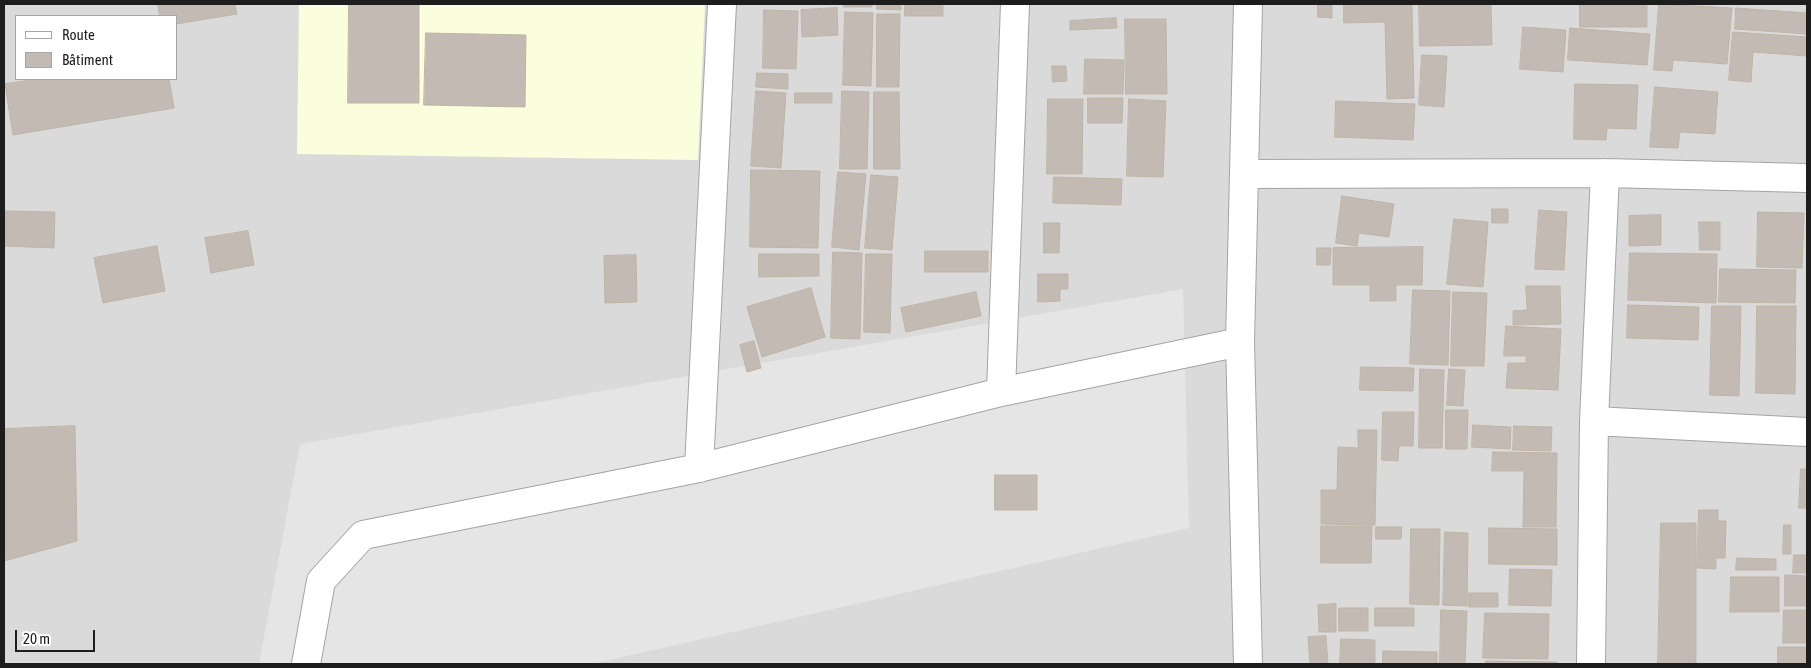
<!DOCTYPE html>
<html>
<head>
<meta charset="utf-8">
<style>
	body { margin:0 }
	#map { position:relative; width:1811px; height:668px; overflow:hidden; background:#eeece3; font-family:"Asap Condensed",sans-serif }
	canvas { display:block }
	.frame { position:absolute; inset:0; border:5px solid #1d1d1d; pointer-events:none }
	.legend { position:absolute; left:15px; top:15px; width:162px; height:65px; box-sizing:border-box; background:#fff; border:1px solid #a5a5a5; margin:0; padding:6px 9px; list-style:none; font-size:15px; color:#1d1d1d }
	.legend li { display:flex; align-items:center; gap:10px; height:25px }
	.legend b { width:25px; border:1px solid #a5a5a5 }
	.scale { position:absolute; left:15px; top:630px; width:80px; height:22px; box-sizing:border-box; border:2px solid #1d1d1d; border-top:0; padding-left:6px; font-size:15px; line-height:18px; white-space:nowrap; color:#1d1d1d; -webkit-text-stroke:4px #fff; paint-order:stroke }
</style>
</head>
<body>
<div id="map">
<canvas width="1811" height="668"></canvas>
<div class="frame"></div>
<ul class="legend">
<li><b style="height:6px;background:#fff"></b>Route</li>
<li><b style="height:14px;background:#c3bbb3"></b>Bâtiment</li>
</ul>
<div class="scale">20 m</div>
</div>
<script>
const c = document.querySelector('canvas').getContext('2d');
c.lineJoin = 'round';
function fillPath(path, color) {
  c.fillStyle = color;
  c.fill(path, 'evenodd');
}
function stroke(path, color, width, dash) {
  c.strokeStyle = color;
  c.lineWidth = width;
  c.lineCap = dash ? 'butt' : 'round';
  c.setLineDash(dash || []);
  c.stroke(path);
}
const residential = new Path2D(`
	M4,4h1803v660h-1803zM16,16h160v63h-160z`);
const education = new Path2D(`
	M299,4h406l-7,156 -401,-6z`);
const parking = new Path2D(`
	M1183,289l6,239 -597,136h-333l41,-220z`);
const building = new Path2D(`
	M158,4h77l2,10 -61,10v-8h-16z
	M349,4h70v99h-71z
	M844,4h28v3h-28z
	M877,4h24v6l-24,-1z
	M905,4h38v12h-38z
	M1344,4h68l2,94 -27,1 -2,-77 -41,1z
	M1419,4h72l1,41 -72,1z
	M1580,4h67v23h-67z
	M1659,4l73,4 -5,56 -54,-4 -1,11 -18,-1z
	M1318,5h14v13l-14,-1z
	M837,8l1,27 -36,2 -1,-27z
	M1736,8l71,5v21l-72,-5z
	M764,10l34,1 -2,58 -33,-1z
	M845,12l28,1 -2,73 -28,-1z
	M877,14h23l-1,73h-22z
	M1116,18l1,10 -47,2v-9z
	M1125,19h41l1,75h-41z
	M1523,27l43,3 -3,42 -43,-3z
	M1570,28l80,6 -3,31 -79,-5z
	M1733,32l74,5v19l-54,-4 -2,30 -22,-2z
	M426,33l100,2 -1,72 -101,-2z
	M1422,55l25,1 -3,51 -25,-2z
	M1085,59l39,1 -1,34h-39z
	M1052,66h14l1,15 -14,1z
	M757,73l31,1v15l-32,-2z
	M38,79h131l5,29 -161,27 -8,-51z
	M1575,84l63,1 -2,44 -29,-1 -1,12 -32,-1z
	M1655,87l63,5 -3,42 -35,-2 -2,16 -28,-1z
	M756,91l30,2 -5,75 -30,-2z
	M842,91l27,1 -2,77h-27z
	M874,92h25l1,77h-26z
	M795,93h37v10h-37z
	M1088,98h35l-1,25h-34z
	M1048,99h35l-1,75h-35z
	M1129,99l37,2 -3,76 -36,-1z
	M1336,101l79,3 -2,36 -78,-3z
	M751,170l69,1 -2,77 -68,-1z
	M838,172l28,2 -7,76 -27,-3z
	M871,175l27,2 -6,73 -27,-2z
	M1054,177l68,2 -1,26 -68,-2z
	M1342,196l52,8 -5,33 -30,-4 -2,13 -21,-3z
	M1492,209h16v14h-16z
	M1539,210l28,2 -3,58 -29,-1z
	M4,211l51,1 -1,36 -50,-2z
	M1758,212l46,1 -2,55 -45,-1z
	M1661,215v30l-32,1v-30z
	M1454,219l34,3 -5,65 -36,-3z
	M1699,222h21v28h-20z
	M1044,223h16l-1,30h-15z
	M248,231l6,34 -43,8 -6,-35z
	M157,246l8,45 -62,12 -9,-45z
	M1423,247l-1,38h-26v16h-26v-16h-37v-37z
	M1317,248h14l-1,17h-13z
	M925,251h63v21h-63z
	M833,252l29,1 -2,86 -29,-1z
	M1630,253l87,1 -1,49 -88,-3z
	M759,254h60v22l-60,1z
	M866,254h26l-2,79 -26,-1z
	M636,255l1,47 -32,1 -1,-47z
	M1720,269l76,1 -1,33 -76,-1z
	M1038,274h30v15h-8v12l-22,1z
	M1526,286h34l1,38 -48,1v-14l14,-1z
	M811,288l14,49 -63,20 -15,-50z
	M1413,290l37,1 -2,74 -38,-1z
	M976,292l5,24 -75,16 -5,-24z
	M1453,292l34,1 -3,73h-33z
	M1628,305l71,2 -1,33 -71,-2z
	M1712,306h29l-2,90 -29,-1z
	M1757,306h39l-1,88 -39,-1z
	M1506,326l55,3 -3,61 -52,-2 2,-25h18v-7h-22z
	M754,341l7,27 -14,4 -7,-27z
	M1361,367l53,1 -1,23 -53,-1z
	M1420,369l24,1 -2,78h-23z
	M1449,369l16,1 -2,36 -16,-1z
	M1446,410h22l-1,39h-21z
	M1383,412h31l-1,34h-14l-1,15 -16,-1z
	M1473,425l38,2 -1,22 -38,-2z
	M75,426l2,115 -73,20v-132z
	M1514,426l38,1 -1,24 -38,-1z
	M1358,430h19l-2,95 -54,-1v-34h16l1,-43 20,1z
	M1493,452l64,1 -1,74h-33l1,-56h-32z
	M1801,469h6v39h-8z
	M995,475h42v35h-42z
	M1699,510h19v11h8l-1,37h-9v11l-19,-1z
	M1661,523h35v141h-38z
	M1784,525h7v29h-8z
	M1321,526h51l-1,37h-50z
	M1376,527h26l-1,12h-25z
	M1489,528l68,1v36l-68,-1z
	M1411,529h29l-1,76 -29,-1z
	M1445,532l23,1 -1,73 -24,-1z
	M1794,555h13v18h-14z
	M1737,558l39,1v11h-40z
	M1510,569l42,1 -1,36 -42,-1z
	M1785,575l22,1v30h-22z
	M1731,577h48v35h-49z
	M1469,593h29v14h-29z
	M1336,604v28h-17l-1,-27z
	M1339,608h29v23h-29z
	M1375,608h39v18h-39z
	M1441,610l26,1 -2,53h-25z
	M1784,610h23v33h-24z
	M1485,613l64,1 -1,45 -65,-1z
	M1326,636l2,28h-18l-2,-27z
	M1341,639l34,1v24h-35z
	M1778,647h29v17h-29z
	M1383,651l54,1v12h-54z
	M1486,661l71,1v2h-71z`);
const minor = new Path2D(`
	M1244,174l361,-1 202,5
	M1001,392l14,-388
	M1594,421l213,11
	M699,468l23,-464
	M306,664l15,-83 42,-46 336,-67 302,-76 239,-50
	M1248,664l-8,-322 8,-338
	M1591,664l3,-243 11,-248`);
fillPath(residential, '#dbdada');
fillPath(education, '#fafedc');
fillPath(parking, '#e5e5e5');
fillPath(building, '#c3bbb3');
stroke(building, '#bfb5a6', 1);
stroke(minor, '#a4a4a4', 30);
stroke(minor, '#fff', 28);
</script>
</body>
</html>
